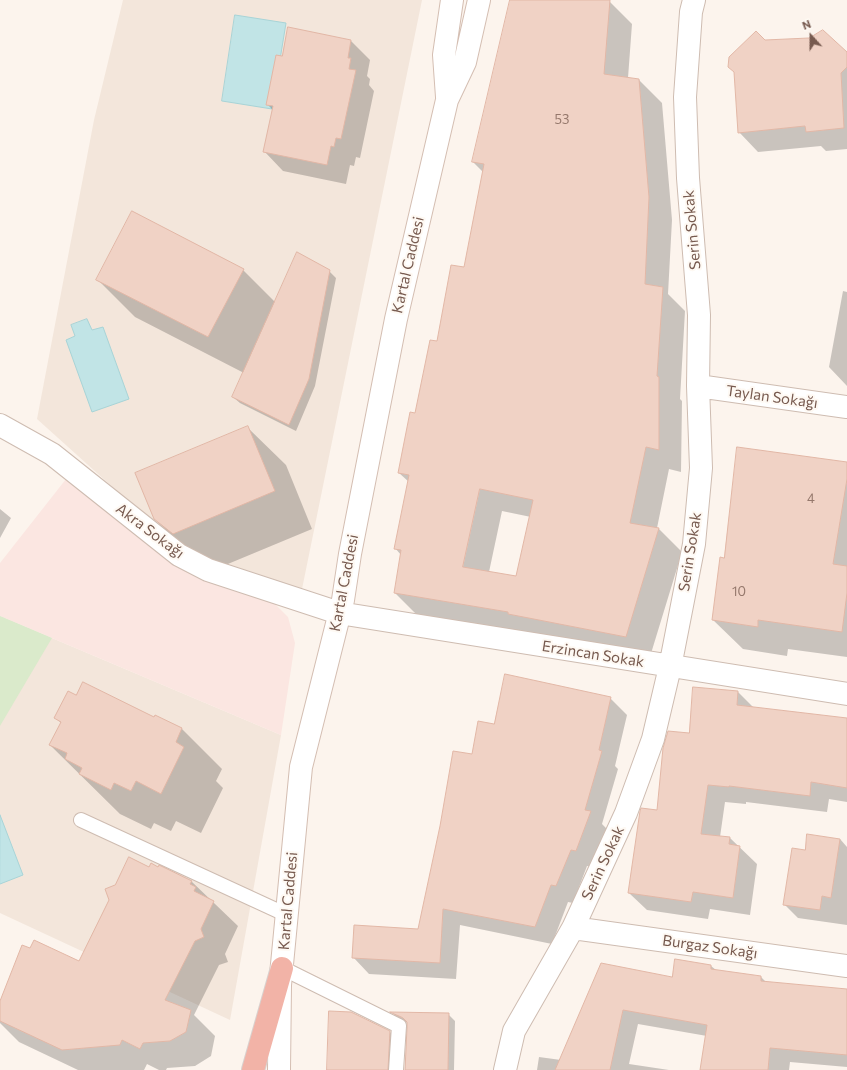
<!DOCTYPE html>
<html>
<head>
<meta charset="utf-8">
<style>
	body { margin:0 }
	#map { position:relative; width:847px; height:1070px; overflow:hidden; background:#fcf4ed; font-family:Commissioner,sans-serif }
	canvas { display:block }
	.north { position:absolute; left:791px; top:16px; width:40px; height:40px; -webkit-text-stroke:3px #fef9f3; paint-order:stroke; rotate:339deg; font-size:11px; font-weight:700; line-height:16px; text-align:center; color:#775a4f }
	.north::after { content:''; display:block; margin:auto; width:14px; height:18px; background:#775a4f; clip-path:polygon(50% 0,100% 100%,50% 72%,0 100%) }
</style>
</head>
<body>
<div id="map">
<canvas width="847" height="1070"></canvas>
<div class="north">N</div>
</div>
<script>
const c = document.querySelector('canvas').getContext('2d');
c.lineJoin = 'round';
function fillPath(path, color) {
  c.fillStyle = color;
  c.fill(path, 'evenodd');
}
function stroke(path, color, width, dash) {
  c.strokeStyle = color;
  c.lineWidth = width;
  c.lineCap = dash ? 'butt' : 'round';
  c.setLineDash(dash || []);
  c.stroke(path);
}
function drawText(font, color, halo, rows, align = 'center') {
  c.font = font + ' Commissioner,sans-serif';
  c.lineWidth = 4;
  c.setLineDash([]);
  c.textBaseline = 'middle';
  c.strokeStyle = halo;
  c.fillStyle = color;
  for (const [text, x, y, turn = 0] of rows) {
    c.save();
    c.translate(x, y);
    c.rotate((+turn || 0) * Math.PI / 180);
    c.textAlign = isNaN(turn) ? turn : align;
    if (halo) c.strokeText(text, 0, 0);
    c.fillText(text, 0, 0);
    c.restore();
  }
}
const residential = new Path2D(`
	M123,0h299l-120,589 -29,-7 -85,-27 -151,-136 57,-299z
	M0,616l281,119 -51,285 -230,-107z`);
const commercial = new Path2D(`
	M70,474l138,102 67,28 13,13 7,26 -14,92 -281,-119v-53z`);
const green = new Path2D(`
	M0,616l52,22 -52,88z`);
const water = new Path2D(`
	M235,15l51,8 -14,86 -50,-8z
	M87,319l5,11 11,-3 26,72 -37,13 -26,-72 9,-4 -4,-11z
	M0,815l23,60 -23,9z`);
const shadow = new Path2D(`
	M511,0l98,1 23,23 -4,54 11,2 23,23 10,117 -4,74 17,17 -5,88 2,2 -1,71 -12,-3 -12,59 2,1 23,23 -33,108 -231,-44 -23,-23 6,-38 -6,-7 14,-66 -10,-9 38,-131 28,-74 18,-96 -10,-10zM502,511l29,6 -14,60 -28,-5z
	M351,41l19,19 -3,16 3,3 -1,6 5,6 -14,67 -4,-1 -2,9 -4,-1 -4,19 -63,-13 -19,-20 9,-41 -6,-6 15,-46z
	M765,41l82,12v96l-21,2 -5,-5 -63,6 -19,-20z
	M243,270l32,32 54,-31 7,7 -21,108 -19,45 -56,-28 -7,-6 11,-24 -109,-56 -38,-38z
	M843,291l4,1v94l-18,-19z
	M248,428l38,37 26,64 -101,42 -18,-14 -38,-38z
	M847,463v194l-59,-8 -1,7 -44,-7 -30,-29 12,-61z
	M0,509l11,9 -11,20z
	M694,688l44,4 16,16 93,22v72l-18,-3 -2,13 -81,-10v2l-21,-2 -5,35 10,1 27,26 -7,51 -40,-6 -2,10 -61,-9 -18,-17 29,-82 32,-77z
	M76,697l78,21 1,-2 27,13 40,40 -6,12 7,7 -22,45 -25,-12 -5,10 -17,-8 -3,6 -31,-15 -70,-69 11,-22 -5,-5z
	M610,698l17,17 -12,51 3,3 -16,55 5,5 -14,38 -6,-1 -14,37 -5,-1 -16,42 -92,-19 -4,54 -87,-5 -16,-17 65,-27 55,-174 21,-31z
	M840,839l7,8v78l-49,-7 -14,-14 22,-52z
	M150,868h9l32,13 47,45 -13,28 3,8 -9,3 -25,50 21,21 -4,20 -16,10 -28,2 -1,2h-7l-12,-6 -3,6h-66l-59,-28 -19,-19v-19l79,-42z
	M602,964l71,14 38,-12 5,4 45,7 6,6 80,7v77l-57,-5 -1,8h-88l6,-34 -69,-12 -9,40 40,6h-132l2,-13 22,3z
	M393,1013l55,1 7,7 -1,49h-49l3,-47 -10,-4z
	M390,1032l6,7 -2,31h-66z`);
const building = new Path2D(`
	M510,0h100l-6,74 35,5 10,118 -4,87 18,3 -6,89 2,1v73l-13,-3 -16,76 29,5 -33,109 -118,-23v-2l-114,-19 7,-43 -7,-1 15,-74 -11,-2 12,-61 5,1 15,-73 7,1 14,-76 13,2 20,-103 -12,-2zM480,489l53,11 -17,76 -53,-9z
	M288,27l63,13 -3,18h3l-2,11 7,1 -15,69 -5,-1 -2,9 -3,-1 -4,19 -64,-13 10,-46 -7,-1 10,-50 6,1z
	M823,30l24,22v15l-6,6 3,55 -38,4 -1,-6 -67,7 -4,-61 -6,-5 1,-10 27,-26 9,9 44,-2z
	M132,211l112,58 -36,68 -112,-57z
	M297,252l33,18 -21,109 -20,46 -57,-28z
	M248,426l27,65 -102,43 -19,-15 -19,-46z
	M737,447l110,15v17l-14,85 14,2v27l-5,39 -84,-12v7l-46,-7 8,-63 4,1z
	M505,674l106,23 -12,53 3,1 -17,59 6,1 -15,40 -5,-1 -15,36 -5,-1 -16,42 -92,-18 -3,54 -88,-5 2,-33 64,4 22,-103 13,-75 19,3 6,-33 16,3z
	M83,682l71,35 1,-2 27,13 -6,14 8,5 -23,47 -25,-13 -5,10 -17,-8 -3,7 -32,-16 3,-6 -17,-9 2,-6 -18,-8 12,-23 -7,-4 14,-27 8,4z
	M693,687l45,4 -1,14 110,13v70l-36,-6 -1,14 -81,-10v1l-21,-2 -7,49 29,3 -1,7 11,2 -7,52 -40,-6 -2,10 -63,-9 12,-82 1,-3 16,2 6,-62 5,-17 21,2z
	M807,834l33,5 -9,59 -9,-2 -2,14 -37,-5 9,-57 13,2z
	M129,857l20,10 2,-4 7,4 1,-2 33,16 -2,3 6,3 -2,4 20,10 -13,28 3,8 -9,4 -30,59 26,10 -5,22 -16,9 -27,2 -3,6 -18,-9 -2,5 -58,5 -62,-29v-20l22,-56 8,3 4,-8 45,21 30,-61 -4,-11 10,-4z
	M675,959l36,6v4l50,7v5l86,8v66l-77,-7 -2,22h-68l7,-45 -84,-15 -13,60h-55l46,-107 71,14z
	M329,1011l22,1 39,19 -2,39h-61z
	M390,1012l59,1 -1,57h-43l2,-43v-5l-4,-4z`);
const lane = new Path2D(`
	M81,820l206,95
	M282,968l117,58 -3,44`);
const street = new Path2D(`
	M698,386l149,21
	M0,425l52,29 127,101 29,15 131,43 508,81
	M573,928l274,38
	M505,1070l9,-39 59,-103 53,-115 27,-74 17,-72 24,-123 7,-76 -3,-82 1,-71 -11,-137 -3,-81 6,-85 3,-12`);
const secondary = new Path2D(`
	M447,97l-3,-42 8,-55
	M279,1070l1,-85 21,-218 42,-167 7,-46 46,-235 51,-219 18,-38 14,-62`);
const highway = new Path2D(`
	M253,1070l29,-102`);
const numberNames = [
	["53",562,120],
	["4",811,499],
	["10",739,592]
];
const streetNames = [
	["Serin Sokak",692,230,-95],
	["Kartal Caddesi",408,265,-77],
	["Taylan Sokağı",772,397,8],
	["Akra Sokağı",150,531,37],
	["Serin Sokak",690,552,-81],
	["Kartal Caddesi",344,583,-79],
	["Erzincan Sokak",593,654,9],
	["Serin Sokak",603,863,-65],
	["Kartal Caddesi",288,901,-85],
	["Burgaz Sokağı",710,947,8]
];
fillPath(residential, '#f3e6db');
fillPath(commercial, '#fbe6e1');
fillPath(green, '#daeacb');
fillPath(water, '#c1e4e6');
stroke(water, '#a8d4d7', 1);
fillPath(shadow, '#0003');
fillPath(building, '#f0d2c5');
stroke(building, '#e2b7a6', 1);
stroke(lane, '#cebcb1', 16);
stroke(street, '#cebcb1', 24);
stroke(secondary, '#d4beb2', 24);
stroke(highway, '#d9d1ce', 24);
stroke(lane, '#fff', 14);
stroke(street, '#fff', 22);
stroke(secondary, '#fff', 22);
stroke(highway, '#f2b3a7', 22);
drawText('13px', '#95786c', null, numberNames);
drawText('15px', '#775a4f', '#fef9f3', streetNames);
</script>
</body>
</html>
